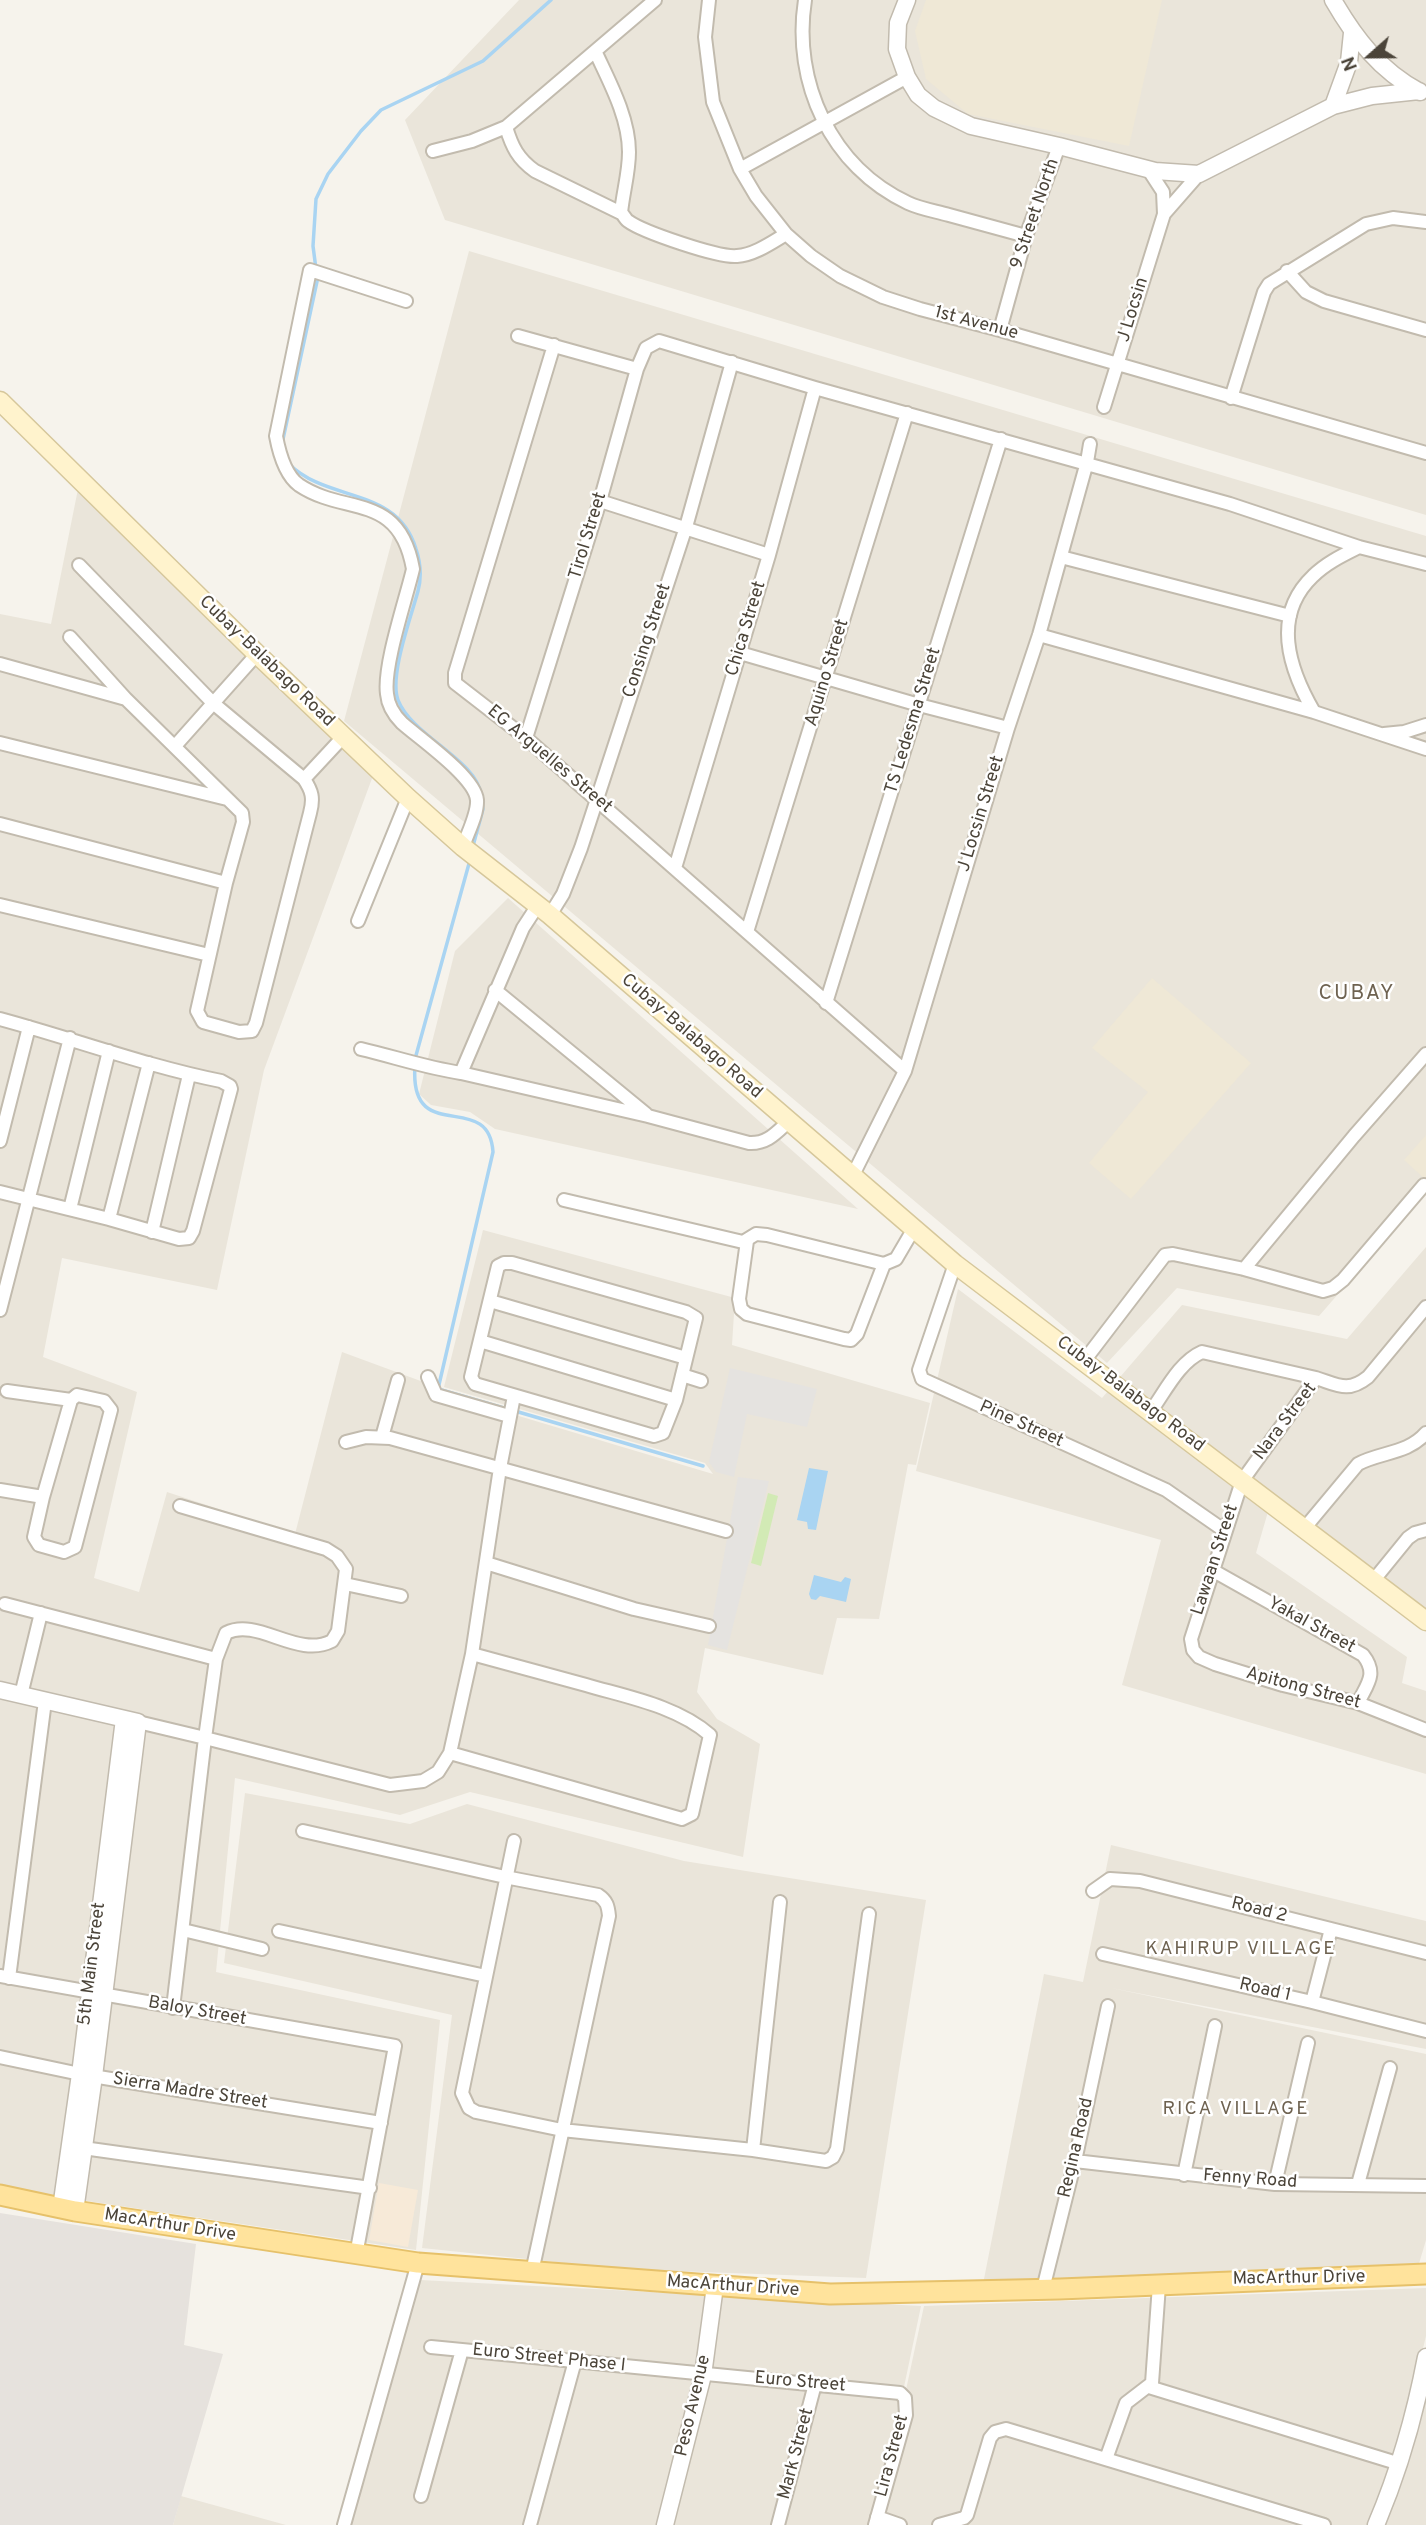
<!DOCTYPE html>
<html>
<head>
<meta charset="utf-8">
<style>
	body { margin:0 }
	#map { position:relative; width:1426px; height:2525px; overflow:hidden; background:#f6f3ec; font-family:Overpass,sans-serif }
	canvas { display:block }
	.north { position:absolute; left:1335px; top:21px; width:70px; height:70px; -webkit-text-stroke:5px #fff; paint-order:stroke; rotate:249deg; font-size:19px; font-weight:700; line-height:28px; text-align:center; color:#4b4439 }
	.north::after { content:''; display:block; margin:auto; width:24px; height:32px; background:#4b4439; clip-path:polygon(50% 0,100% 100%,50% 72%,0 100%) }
</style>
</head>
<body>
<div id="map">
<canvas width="1426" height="2525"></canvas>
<div class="north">N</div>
</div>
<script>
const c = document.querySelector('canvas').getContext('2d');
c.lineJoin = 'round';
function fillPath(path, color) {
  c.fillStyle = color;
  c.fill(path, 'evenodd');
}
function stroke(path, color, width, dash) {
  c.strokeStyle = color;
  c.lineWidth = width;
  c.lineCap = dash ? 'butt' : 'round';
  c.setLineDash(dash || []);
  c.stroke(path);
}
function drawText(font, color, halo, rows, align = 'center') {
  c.font = font + ' Overpass,sans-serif';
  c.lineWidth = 5;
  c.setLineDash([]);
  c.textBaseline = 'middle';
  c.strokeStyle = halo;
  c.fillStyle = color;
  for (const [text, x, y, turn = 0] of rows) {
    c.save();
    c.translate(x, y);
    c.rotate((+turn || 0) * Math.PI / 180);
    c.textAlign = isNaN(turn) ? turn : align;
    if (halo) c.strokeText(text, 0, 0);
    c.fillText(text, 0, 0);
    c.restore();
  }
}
const residential = new Path2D(`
	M519,0h907v515l-981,-295 -40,-100z
	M469,251l957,285v657l-107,123 -142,-28 -70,75 -763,-642z
	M78,489l296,284 -110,297 -47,220 -155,-32 -19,99 94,35 -43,186 45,14 28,-100 128,42 47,-182 160,59 211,63 -8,-11 -261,-76 39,-157 252,68 -3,47 198,58 -14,62 -8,-1 -29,155 -42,-1 -14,57 -118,-27 -8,44 20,27 43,25 -17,113 -273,-65 -70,23 -165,-37 -19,194 224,48 -24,230 -416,-62v-1574l51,10z
	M508,898l350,311 -363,-80 -25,-17 -39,-7 -12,-11 36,-143z
	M1426,1247v367l-154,-116 -16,55 151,104 -5,26 24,8v83l-304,-89 39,-145 -245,-69 42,-182 144,109 80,-93 165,34z
	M245,1793l165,31 57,-20 217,57 242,39 -60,378 -244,-9 -200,-21 30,-233 -228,-52z
	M1111,1845l315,76v128l-315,-61 315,66v186l-8,27 -435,17 61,-310 39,8z
	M420,2280l501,26 -46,219h-528z
	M1426,2288v48l-9,37 -25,88 -25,64h-490l47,-219z
	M1426,2375v150h-45z
	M181,2496l105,29h-113z`);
const commercial = new Path2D(`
	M379,2183l39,7 -10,57 -39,-7z`);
const industrial = new Path2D(`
	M0,2213l196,31 -12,101 39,9 -50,171h-173z`);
const education = new Path2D(`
	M926,0h236l-33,146 -161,-32 -42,-35 -11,-48z
	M1152,978l99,85 -120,136 -42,-36 59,-71 -56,-44z
	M1426,1135v45l-22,-20z`);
const green = new Path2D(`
	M768,1493l10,3 -17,70 -10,-3z`);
const parking = new Path2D(`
	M730,1368l87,21 -10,38 -60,-13 -13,63 -18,-5 -7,-10z
	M738,1477l31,4 -42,169 -19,-5z`);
const water = new Path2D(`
	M809,1468l19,3 -12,59 -8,-1 -1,-7 -10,-2z
	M814,1575l27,7 4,-5 6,2 -5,23 -26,-6 -4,4 -5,-1 -2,-5z`);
const stream = new Path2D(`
	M316,269l-3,-23 3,-47 12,-25 33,-43 20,-21 102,-49 68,-61
	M282,444l36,-167
	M289,464c39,39 108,22 127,85 5,15 6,27 2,42 -7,26 -29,85 -20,109 14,36 79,60 83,95
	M473,846l10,-37 -1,-6
	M415,1059l55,-199
	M415,1066c-6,82 74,22 78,86l-55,237 69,20
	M515,1411l188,55`);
const minor = new Path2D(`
	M709,0l-4,37 8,65 27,67 16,27 30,38 25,22 29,20 43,21 37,12 80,21 426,123
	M805,0c-13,82 26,167 103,203 13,6 27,8 41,12 25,7 51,14 77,21
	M596,53c14,30 33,65 33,99 0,21 -6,40 -8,61
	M506,127c6,20 12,32 29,44l86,42c2,1 5,7 7,8 15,11 91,37 109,35 17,-1 34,-13 49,-22
	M433,151l39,-10 34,-14 149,-127
	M740,169l167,-92
	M1148,169l15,23 1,22
	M1287,271l19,21 18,9 102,29
	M406,301l-96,-31 -34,166c3,16 9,39 23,49 46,31 100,6 114,84 -7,30 -30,97 -26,125 1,12 7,21 15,29 18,16 73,54 75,77 1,14 -10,34 -14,47
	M1000,330l26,-94 33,-90
	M518,336l119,33
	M554,345l-99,328v10l71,55 379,333
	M1231,398l33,-106 5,-8 97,-60 27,-6 33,4
	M1104,407l60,-193 35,-40
	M600,501l169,54
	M1061,557l229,59
	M1039,635l275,77 112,37
	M70,637l56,62 116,114 1,9 -17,61 -29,128 6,11 36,10 13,-1 4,-8 54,-210c4,-15 2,-22 -6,-34l-91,-76 -134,-138
	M740,653l179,52 89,23
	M0,664l126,35
	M1314,712c-25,-43 -43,-96 -1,-136 13,-13 30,-21 46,-29
	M1384,734l20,-2 22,-7
	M526,738l74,-237 37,-132 9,-21 13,-7 156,47 415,116 129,43 67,17
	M0,743l227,56
	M175,746l82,-92
	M304,779l40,-43
	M0,824l226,59
	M675,868l94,-313 46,-167
	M0,905l209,50
	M538,905l-15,23 -62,145 187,43 101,27c18,1 27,-10 39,-21
	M550,915l13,-21 18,-46 105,-321 46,-165
	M358,921l50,-123
	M747,932l160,-519
	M495,990l151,124
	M826,1003l175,-564
	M0,1019c74,20 146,47 221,62l9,5 1,3 -38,142 -4,7 -10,1 -70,-20 -109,-27
	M361,1049c34,8 66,19 100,24
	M0,1141l29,-114
	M853,1175l52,-104 103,-343 31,-93 48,-173 3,-18
	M564,1200l179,42 13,-8 11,1 117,29 12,-5 17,-29
	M70,1209l39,-158
	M109,1219l40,-156
	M152,1232l37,-157
	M747,1241l-8,58 2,10 6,5 97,25 7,1 6,-6 27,-70
	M504,1263h8l174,49 10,6 -20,82 -13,33 -9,3 -179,-52 -4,-7 27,-111z
	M955,1264l-36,106 3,9 244,111 59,41
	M1244,1269l110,-133 72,-82
	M490,1301l196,57
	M1426,1307l-58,70c-20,16 -30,8 -52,1l-74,103 -51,158 2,11 6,7 16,7 68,21 75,18 68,27
	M0,1310l70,-272
	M480,1341l196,59
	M1084,1361l81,-106 8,-1 71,15 79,22 10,-3 10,-8 81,-95
	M682,1375l19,6
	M428,1377l8,18 73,21
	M7,1391l64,9
	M1151,1411c14,-19 28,-49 51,-59l114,26
	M382,1437l16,-57
	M346,1442l20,-5 24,1 336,93
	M0,1490l43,7 -9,40 5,8 25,7 11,-5 36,-137 -7,-9 -27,-6 -6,5 -28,97
	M180,1506l146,43 11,7 9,13 -8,62 -6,10c-35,18 -74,-24 -106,-8l-10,26 -11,79 185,47 33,-4 15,-9 12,-19
	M1303,1530l55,-66c22,-12 50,-10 68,-31
	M486,1563l148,46 75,17
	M1212,1570l151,85c15,19 4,29 -5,48
	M1373,1581l35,-43 7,-5 11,-3
	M345,1584l56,12
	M5,1604l211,55
	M472,1654c38,10 76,21 114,31 41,12 91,21 124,50l-18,79 -10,5 -232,-66z
	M472,1654l28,-186 14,-72
	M21,1695l20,-82
	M138,1722l67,16 -32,270
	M303,1831l202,46 93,18c9,6 10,11 11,21l-77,356
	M514,1841l-52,252 7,15 7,4 86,18 191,20 73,11 7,-4 4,-8 32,-235
	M1093,1891l17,-12 30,2 286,72
	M183,1930l79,19
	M279,1931l207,45
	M1103,1954l209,48 114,29
	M0,1976l395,70 -39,209
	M9,1978l36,-277
	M1312,2002l19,-73
	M0,2057l80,17 301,49
	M76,2147l294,41
	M753,2150l27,-248
	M1075,2161l200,23 151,2
	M1184,2175l31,-149
	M1275,2184l33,-141
	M1358,2184l32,-116
	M1043,2289l32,-128 33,-155
	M431,2347l31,3
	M1149,2387l251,77
	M1106,2459l20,-56 26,-20 7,-98
	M421,2496l41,-146 438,43 5,5 1,17 -31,110
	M877,2517l23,8
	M344,2525l74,-262
	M530,2525l45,-164
	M778,2525l37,-141
	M939,2525l25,-7 3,-3 23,-77 5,-6 11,-3 318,96`);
const tertiary = new Path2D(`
	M907,0l-9,23 -1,26 10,28 11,18 16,13 37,18 88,20 96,25 44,3 134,-68
	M1333,0c22,38 47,71 87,92
	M1352,33l-3,29 -16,44 39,-10 47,-5
	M0,1690l138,32 -44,354 -19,135
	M61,2208l19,-134 44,-355
	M665,2525l38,-150 12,-89
	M1376,2525c23,-54 39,-110 50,-168`);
const secondary = new Path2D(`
	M0,401l257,253 151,144 55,49 87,68 405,349 471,357`);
const primary = new Path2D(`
	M0,2195l75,16 343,52 412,31 230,-5 366,-15`);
const streetNames = [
	["9 Street North",1036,214,-71],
	["J Locsin",1134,310,-73],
	["1st Avenue",976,324,15],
	["Tirol Street",589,536,-73],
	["Chica Street",747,629,-73],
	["Consing Street",648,641,-72],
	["Cubay-Balabago Road",266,662,44],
	["Aquino Street",828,673,-73],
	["TS Ledesma Street",914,721,-73],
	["EG Arguelles Street",549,760,40],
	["J Locsin Street",982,814,-73],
	["Cubay-Balabago Road",691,1037,41],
	["Cubay-Balabago Road",1130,1395,37],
	["Nara Street",1286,1422,-53],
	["Pine Street",1021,1425,24],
	["Lawaan Street",1216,1560,-72],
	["Yakal Street",1311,1626,29],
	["Apitong Street",1303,1689,15],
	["Road 2",1259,1911,14],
	["5th Main Street",93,1964,-83],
	["Road 1",1265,1991,13],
	["Baloy Street",197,2012,10],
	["Sierra Madre Street",190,2092,9],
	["Regina Road",1077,2148,-77],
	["Fenny Road",1250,2180,4],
	["MacArthur Drive",170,2226,9],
	["MacArthur Drive",1299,2279,-1],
	["MacArthur Drive",733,2287,4],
	["Euro Street Phase I",549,2359,6],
	["Euro Street",800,2383,5],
	["Peso Avenue",694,2406,-77],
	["Mark Street",797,2454,-75],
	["Lira Street",893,2456,-75]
];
const neighbourhoodNames = [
	["KAHIRUP VILLAGE",1241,1950],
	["RICA VILLAGE",1236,2110]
];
const quarterNames = [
	["CUBAY",1357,995]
];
fillPath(residential, '#eae5da');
fillPath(commercial, '#f7ead8');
fillPath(industrial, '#e6e2dd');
fillPath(education, '#efe8d6');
fillPath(green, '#d2eab5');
fillPath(parking, '#e5e3e0');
fillPath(water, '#a9d4f2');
stroke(stream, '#a9d4f2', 3.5);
stroke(minor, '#c2bbae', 16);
stroke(tertiary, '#c2bbae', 19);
stroke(secondary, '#d6c79b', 21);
stroke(primary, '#e6c16a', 23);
stroke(minor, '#fff', 12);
stroke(tertiary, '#fff', 16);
stroke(secondary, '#fff3cd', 18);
stroke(primary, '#ffe39c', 19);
drawText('18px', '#4b4439', '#fff', streetNames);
c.letterSpacing = '2px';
drawText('19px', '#6e6250', '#fff', neighbourhoodNames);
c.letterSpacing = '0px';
c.letterSpacing = '2px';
drawText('21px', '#6e6250', '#fff', quarterNames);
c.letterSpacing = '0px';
</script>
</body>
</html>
